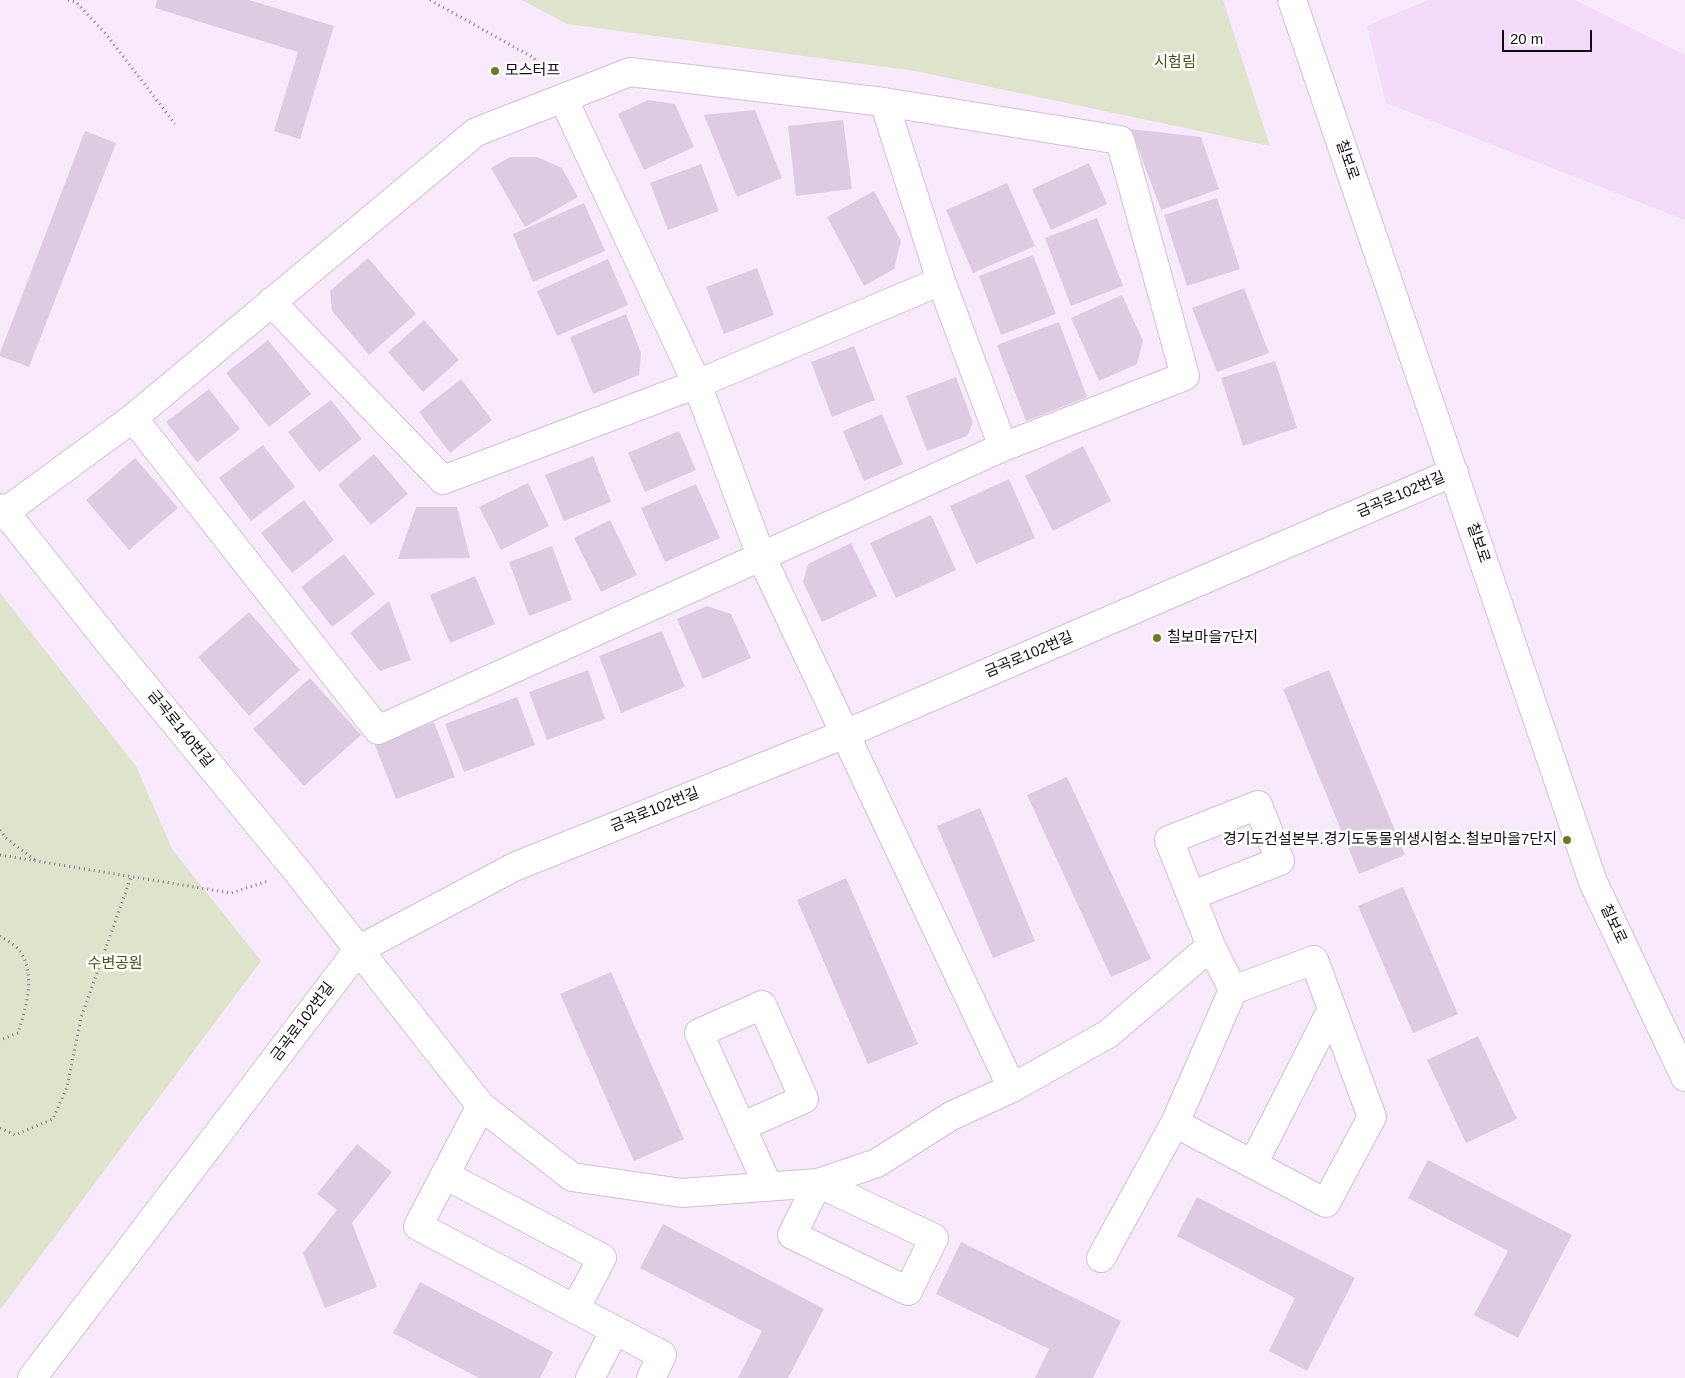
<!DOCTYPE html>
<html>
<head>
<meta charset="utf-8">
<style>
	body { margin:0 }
	#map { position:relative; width:1685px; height:1378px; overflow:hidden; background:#f8e9fc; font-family:Helvetica,sans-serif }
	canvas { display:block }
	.scale { position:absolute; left:1502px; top:30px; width:90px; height:22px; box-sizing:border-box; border:2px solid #120c14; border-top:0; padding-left:6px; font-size:15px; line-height:18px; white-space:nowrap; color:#120c14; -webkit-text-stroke:4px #fff; paint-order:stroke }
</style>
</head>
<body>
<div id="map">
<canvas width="1685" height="1378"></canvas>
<div class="scale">20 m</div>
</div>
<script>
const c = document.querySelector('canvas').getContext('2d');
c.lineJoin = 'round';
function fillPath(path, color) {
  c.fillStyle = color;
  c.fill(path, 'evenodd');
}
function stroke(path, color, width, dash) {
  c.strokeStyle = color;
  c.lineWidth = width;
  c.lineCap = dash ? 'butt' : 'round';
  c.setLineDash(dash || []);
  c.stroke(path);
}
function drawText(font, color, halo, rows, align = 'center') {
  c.font = font + ' Helvetica,"Noto Sans KR",sans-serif';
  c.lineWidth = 5;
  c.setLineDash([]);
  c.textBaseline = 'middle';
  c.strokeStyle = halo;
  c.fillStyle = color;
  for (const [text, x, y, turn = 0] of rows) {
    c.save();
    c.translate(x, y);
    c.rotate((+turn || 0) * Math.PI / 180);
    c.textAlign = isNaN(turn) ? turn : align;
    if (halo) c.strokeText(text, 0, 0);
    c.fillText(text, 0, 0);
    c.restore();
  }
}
const built = new Path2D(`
	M1428,0h147l110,55v165l-299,-117 -19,-77z`);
const green = new Path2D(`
	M522,0h701l47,146 -355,-75 -348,-47z
	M0,593l136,173 36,83 89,112 -261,349z`);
const building = new Path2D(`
	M157,0h92l85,26 -34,113 -26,-8 24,-79 -143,-44z
	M648,100l27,4 19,43 -50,23 -26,-56z
	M755,110l27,68 -45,19 -33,-82z
	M843,120l9,69 -56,7 -8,-70z
	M1131,129l70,8 18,52 -58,21z
	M85,131l31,12 -87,224 -29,-11v-3z
	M510,157h27l25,11 16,29 -53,30 -34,-59z
	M1089,163l18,41 -56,26 -19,-41z
	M701,164l18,47 -51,19 -18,-47z
	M1007,183l28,63 -62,27 -27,-63z
	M874,191l27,50 -7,28 -30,17 -37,-69z
	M1217,198l23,71 -53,17 -23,-71z
	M584,203l21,48 -72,31 -20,-48z
	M1097,218l26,68 -52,20 -26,-68z
	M1033,255l23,59 -55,21 -22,-59z
	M368,258l48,56 -47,41 -37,-44 -2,-20z
	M608,259l20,46 -71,31 -20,-45z
	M757,268l17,47 -50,19 -18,-47z
	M1244,288l25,65 -52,19 -25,-64z
	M1122,295l21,46 -6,23 -38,17 -28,-63z
	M626,314l15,39 -2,22 -46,19 -23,-57z
	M424,320l35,40 -36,32 -35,-40z
	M1059,322l28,75 -61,24 -29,-76z
	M268,340l43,54 -42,33 -43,-54z
	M854,346l21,54 -43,17 -21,-55z
	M1275,361l22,67 -54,18 -22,-68z
	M956,377l17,46 -6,13 -40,15 -21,-55z
	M461,379l31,41 -42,33 -31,-41z
	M209,389l31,40 -43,33 -31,-40z
	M331,400l31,39 -43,33 -31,-40z
	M882,414l21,50 -39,17 -21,-50z
	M679,431l17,39 -51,22 -17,-39z
	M263,445l32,42 -44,34 -32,-43z
	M1083,446l28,55 -58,30 -28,-55z
	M374,454l34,40 -37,31 -33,-40z
	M593,456l18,46 -47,19 -19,-46z
	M135,458l43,50 -49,42 -43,-50z
	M1009,479l26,59 -59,26 -26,-58z
	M528,483l21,43 -48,24 -22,-43z
	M696,484l24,54 -55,24 -24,-54z
	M304,500l30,40 -42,33 -31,-40z
	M416,507h41l13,51 -72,1z
	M931,515l25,55 -60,28 -26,-55z
	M610,520l27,55 -36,17 -27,-54z
	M851,543l26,53 -55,26 -19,-40 5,-18z
	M552,546l20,54 -43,16 -20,-54z
	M344,554l31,40 -43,33 -31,-40z
	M475,576l20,48 -45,19 -20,-48z
	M389,601l22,59 -31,11 -30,-38z
	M707,606l24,8 20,44 -48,21 -26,-60z
	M249,612l51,58 -51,46 -51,-59z
	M662,631l23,56 -64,26 -22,-57z
	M588,670l17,49 -58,21 -18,-48z
	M1329,670l76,185 -46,19 -76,-185z
	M310,678l51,57 -57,51 -51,-57z
	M517,697l18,48 -71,27 -19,-48z
	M434,722l21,55 -59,22 -21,-54z
	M1067,777l84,182 -40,18 -84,-182z
	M980,808l55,133 -42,17 -56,-132z
	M846,878l72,166 -50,20 -71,-164z
	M1403,887l55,127 -45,19 -55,-127z
	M611,972l73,167 -50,22 -74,-167z
	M1478,1036l39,83 -51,24 -39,-83z
	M357,1144l35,28 -40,51 25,64 -52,21 -22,-55 34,-43 -20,-16z
	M1428,1160l144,75 -54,103 -44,-23 34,-64 -100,-53z
	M1197,1197l158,81 -48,93 -38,-20 26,-53 -118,-62z
	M663,1224l161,85 -36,69h-50l24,-47 -122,-63z
	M961,1242l160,79 -28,57h-58l14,-29 -113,-55z
	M420,1282l133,70 -13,26h-61l-86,-45z`);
const path = new Path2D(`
	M68,0l8,2 30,32 69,90
	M430,0l104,58 13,17
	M0,830l6,8 30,23
	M0,855l231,38 37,-12
	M0,936c6,4 15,9 19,14 18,24 7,58 -1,83l-18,7
	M0,1128l15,7 38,-16 14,-32 14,-69 50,-141`);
const minor = new Path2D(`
	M884,102l57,179 62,166
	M941,281l-244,103 64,172 251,532
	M271,302l172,178 254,-96 -134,-286
	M0,508l5,4 106,133 186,226 184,235 91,71 110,16 136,-10 59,-20 74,-47 61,-28 96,-54 103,-88
	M5,512l128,-94 343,-286 154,-60 254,30 236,38 65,236 -182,71 -625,283 -245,-312
	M481,1106l-63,120 244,129 -11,23
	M1175,1123l151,80 46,-86 -58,-157 -81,30
	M741,1127l63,-28 -42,-94 -63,28 69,153
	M1253,1164l79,-155
	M445,1175l157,83 -27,51
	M818,1183l116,55 -26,53 -116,-56z
	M1101,1258l74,-135 58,-133 -22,-44 -42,-106 89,-35 22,56 -89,35
	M32,1378l326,-428 156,-83 331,-133 609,-262
	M590,1378l25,-48`);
const major = new Path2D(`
	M1292,0l301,882 92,195`);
const markers = [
	[495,71,5,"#6d7925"],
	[1157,638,5,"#6d7925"],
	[1567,840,5,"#6d7925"]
];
const parkNames = [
	["시험림",1175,63],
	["수변공원",115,964]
];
const poiNames = [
	["모스터프",505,71],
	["칠보마을7단지",1167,638],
	["경기도건설본부.경기도동물위생시험소.철보마을7단지",1557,840,"right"]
];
const streetNames = [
	["칠보로",1347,160,71],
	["금곡로102번길",1401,495,-23],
	["칠보로",1478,543,71],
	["금곡로102번길",1029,655,-23],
	["금곡로140번길",180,729,51],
	["금곡로102번길",655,810,-22],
	["칠보로",1613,924,65],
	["금곡로102번길",303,1022,-53]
];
fillPath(built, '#f2daf8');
fillPath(green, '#dee3cb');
fillPath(building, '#ddcbe2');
stroke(minor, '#d1bfd7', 30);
stroke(major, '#d1bfd7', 30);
stroke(path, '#807683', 3, [1, 4]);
stroke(minor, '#fff', 28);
stroke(major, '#fff', 28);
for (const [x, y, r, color] of markers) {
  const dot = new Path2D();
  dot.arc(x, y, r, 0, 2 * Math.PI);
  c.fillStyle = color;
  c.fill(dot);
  stroke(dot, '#fff', 2);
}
drawText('15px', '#4a521a', '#fff', parkNames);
drawText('15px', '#120c14', '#fff', poiNames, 'left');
drawText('15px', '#120c14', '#fff', streetNames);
</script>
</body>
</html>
